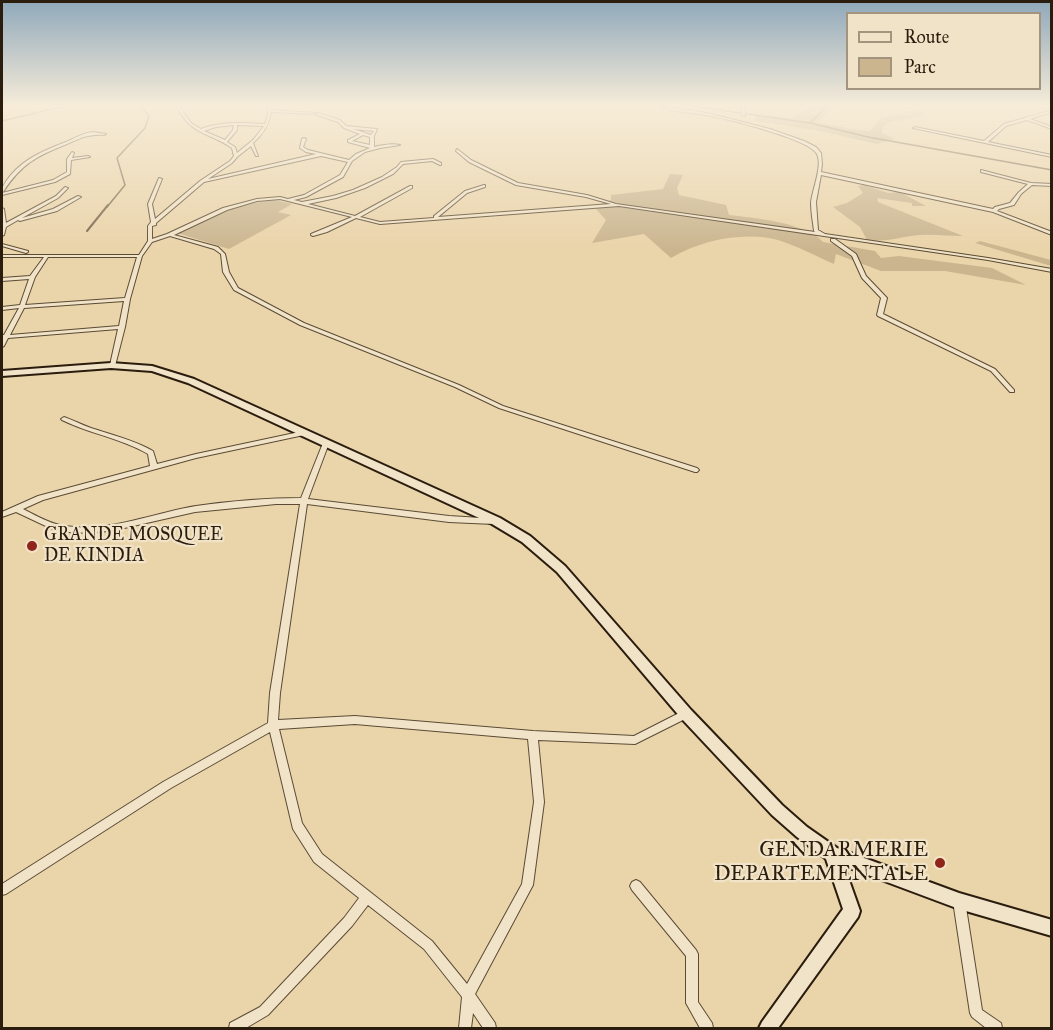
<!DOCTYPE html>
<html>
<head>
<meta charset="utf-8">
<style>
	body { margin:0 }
	#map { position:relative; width:1053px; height:1030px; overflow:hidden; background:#ead4aa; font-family:"IM FELL Great Primer",serif }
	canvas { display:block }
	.frame { position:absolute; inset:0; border:3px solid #2b1d0e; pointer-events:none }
	.legend { position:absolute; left:846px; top:12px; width:195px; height:78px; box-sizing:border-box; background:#f1e3c8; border:2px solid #a2947e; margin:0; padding:8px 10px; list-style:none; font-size:18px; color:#2b1d0e }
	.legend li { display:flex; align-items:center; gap:12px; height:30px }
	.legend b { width:30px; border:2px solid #a2947e }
</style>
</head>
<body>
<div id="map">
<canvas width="1053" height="1030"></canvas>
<div class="frame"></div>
<ul class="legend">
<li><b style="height:8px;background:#f1e3c8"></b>Route</li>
<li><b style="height:16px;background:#cab58f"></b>Parc</li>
</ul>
</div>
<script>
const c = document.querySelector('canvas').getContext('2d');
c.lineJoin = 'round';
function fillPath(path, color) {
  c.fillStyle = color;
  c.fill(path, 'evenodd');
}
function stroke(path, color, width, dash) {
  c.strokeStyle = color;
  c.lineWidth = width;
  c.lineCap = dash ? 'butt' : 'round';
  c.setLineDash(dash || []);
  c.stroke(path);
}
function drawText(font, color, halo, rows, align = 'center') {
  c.font = font + ' "IM FELL Great Primer",serif';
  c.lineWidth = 4.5;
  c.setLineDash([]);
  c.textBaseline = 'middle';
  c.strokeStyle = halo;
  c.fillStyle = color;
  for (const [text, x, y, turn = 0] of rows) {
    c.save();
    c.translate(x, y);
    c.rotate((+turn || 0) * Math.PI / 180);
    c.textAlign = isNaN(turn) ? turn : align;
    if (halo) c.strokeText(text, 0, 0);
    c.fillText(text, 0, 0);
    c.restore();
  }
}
const green = new Path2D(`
	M810,106h27l-21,16 42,8 12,1 11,-13 34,-8 9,2 1,4 -35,6 -8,6v5l13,6 -18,5 -57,-13 -65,-10 1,-6 36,3z
	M670,174l13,1 -6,13 2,7 47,10 3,10c26,3 78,8 94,27l52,9 6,7 18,-2 93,12 34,17 -81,-14h-64l-45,-17 -2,10c-18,-8 -37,-18 -56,-24 -34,-9 -77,0 -107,18l-27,-24 -52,9 14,-23 -12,-13 17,-7v-5l52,-6z
	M864,185l24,8 12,-1 26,14h-14v-3l-35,-5 1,4 85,34c-14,0 -29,-2 -43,-1 -18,1 -35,8 -53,5l-7,-13 -27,-20 14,-4 16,-10 -5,-7z
	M275,200l17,4 -14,8 13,3 -62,34 -52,-16c33,-15 62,-30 98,-33z
	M980,241l71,19v6l-76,-23z`);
const streamFar1 = new Path2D(`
	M692,106l118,17 58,14 184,33
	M2,121l62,-15
	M810,123l17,-17
	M107,207l18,-22 -8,-27 28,-30 4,-12 -9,-10`);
const stream = new Path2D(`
	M87,231l21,-26`);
const street = new Path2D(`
	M179,106l12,17 10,6c21,-8 41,-6 64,-5l3,-10v-8h4l-1,4 45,3 -2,1 -43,-2c-2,13 -8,22 -18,31l5,13h-2l-5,-10 -14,11 -5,6 -24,16 108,-25 -10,-2 -6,-4 2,-9 2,-1 2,1 -3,8 5,3 41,10 7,-6 14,-6 -22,-6v-2l12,-6 -16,-6 -6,-6 -21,-7 1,-2 22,7 6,6 31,3 -3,7v11c8,-2 18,-4 26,-2l-20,3 -15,4 -13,9 -9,16 -37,20 -12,3 8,2 31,-6 20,-6 29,-13 15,-10 4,-5 32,-3 8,4v2h-1l-8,-4 -29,3 -10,10 -28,14 -29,10 -28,6 47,12 55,-30h2v2l-52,29 20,5 54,-4v-2l31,-25 19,-6h1v2l-18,6 -29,24 173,-13 -25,-7 -70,-12 -47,-23 -13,-11 1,-2 14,11 47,23 69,12 29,9 199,28 -1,-1c-1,-9 -3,-18 -3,-28 1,-13 12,-37 6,-49 -7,-15 -93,-36 -112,-39 -15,-3 -31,-2 -45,-9l42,6 29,7 39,10 34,12 12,6 5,6 1,11 -1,8 172,37 2,-2 15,-4 9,-11 9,-8 -47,-12v-2l50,13 21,1v2l-20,-1 -11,9 -7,11 -15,4 -2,2 55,21v3l-59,-23 -172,-37 -5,27 2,28 7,4 163,24 64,11v3l-64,-12 -369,-54 -239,18 -24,-6 -29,14 -14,4 -2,-1v-1l41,-17 -72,-18 -23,2 -30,9 -53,25 44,12 7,7 4,18 9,16 66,35 155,62 44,21 194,62 2,2 -2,2h-2l-196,-64 -44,-21 -155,-62 -66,-35 -11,-18 -2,-18 -7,-5 -44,-13 -18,6 -10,14 -12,43 -5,28 -10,39h-4l-1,-1 8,-36 -110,9 -4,8 -2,1v-12h2l15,-27 -17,2v-3l18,-2 9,-26 -27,2v-3l28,-2 14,-19h-42v-2h137l9,-14v-15l3,-4 -3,-18 11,-26 3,1 -10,25 3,15 45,-38 30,-20 4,-5 -2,-8c-23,-16 -40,-12 -55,-41zM234,125l-1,5 -8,10 -21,-9 12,-4zM237,125l27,1 -11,14 -16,13 -2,-6 -8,-5 10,-12zM353,129l21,2 -3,4zM363,135l7,2v8l-18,-4zM321,156l27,6 -8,13 -36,20 -16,4 -8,-2 -23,2 -34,9 -56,26 -15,5v-13l4,-1v-2l48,-41zM48,257h89l-12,41 -100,7 10,-28zM124,301l-5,25 -109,9 14,-27z
	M741,106h4v10l-3,-1z
	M1052,110v2l-22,7 22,8v2l-25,-9 -21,6 -18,16 64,13v2l-139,-29 2,-1 69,14 20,-17z
	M93,132l13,2 -2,1c-16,-1 -23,3 -37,9 -30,12 -45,19 -64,48h-1c0,-6 4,-11 8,-16 15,-18 35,-26 56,-34 9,-4 17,-9 27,-10z
	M72,152l2,1 -2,5 16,-2 2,1 -19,3 -1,14 -15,8 -53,13v-2l51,-13 14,-8v-13z
	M65,187l3,1 -10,10 -36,20 31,-9 25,-13 3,1 -24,14 -37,10 -2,-1 -12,7 -2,8 -2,1v-28l2,1 2,14 50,-27z
	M831,239h4l21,15 10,22 21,22 -4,16 112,55 19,21v2h-4l-19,-21 -113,-55 -1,-1 4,-17 -19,-20 -10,-22 -21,-15z
	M2,244l26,7v1l-2,1 -24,-7z
	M64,417c9,3 18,8 27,11 21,7 43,12 62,23l4,13 39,-10 108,-23 3,2 -3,2 -108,23 -153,42 -20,9c10,5 22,12 33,15 45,12 96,-11 140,-18 35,-5 70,-8 105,-8l22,-55 3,-2 3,2 -21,56 141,17 48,3 1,2 -1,2 -3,1 -45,-2 -142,-18 -27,189 -2,27 77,-4 178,15 101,5 49,-25 3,-1 3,1 2,3 -2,3 -54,27 -97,-4 6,62 -11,83 -58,109 20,29 1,5h-13l-10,-15 -2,15h-12l3,-31 -38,-48 -56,-44 -16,21 -84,89 -22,13h-17l1,-5 30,-16 84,-89 15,-20 -45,-36 -21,-33 -23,-97 -99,56 -165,106 -4,1v-11l161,-102 105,-59 2,-30 30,-189h-24l-81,8 -84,19 -37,2 -24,-5 -34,-16 -14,5v-5l36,-16 112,-30 -2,-12c-27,-16 -58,-20 -86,-34l-1,-1zM355,724l173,15 6,63 -12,82 -55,100 -35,-43 -110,-87 -20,-31 -23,-94z
	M636,880l4,2 56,68 2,4v48l14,21 1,5h-13l-14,-25v-47l-54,-66 -2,-4 2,-4z
	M959,895l4,2 2,4 17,109 19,13 1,5h-16l-14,-11 -2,-4 -17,-112 2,-4z`);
const secondary = new Path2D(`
	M111,363l41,3 42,13 306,139 30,18 35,30 126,144 91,95 25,22 30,21 122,45 93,27v16l-93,-27 -115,-43 16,45 -2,6 -80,111h-19l3,-6 81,-113 -17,-50 -29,-22 -25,-22 -91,-97 -124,-146 -35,-30 -30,-18 -304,-141 -36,-12 -41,-3 -109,8v-5z`);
const markers = [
	[32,546,6,"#8f2418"],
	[940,863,6,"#8f2418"]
];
const poiNames = [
	["GRANDE MOSQUEE",44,536],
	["DE KINDIA",44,557]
];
const nearPoinames = [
	["GENDARMERIE",928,851],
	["DEPARTEMENTALE",928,875]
];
fillPath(green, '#cab58f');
stroke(streamFar1, '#77664c', 1.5);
stroke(stream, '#77664c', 2);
stroke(street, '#5b4b35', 2);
stroke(secondary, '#2b1d0e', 4);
fillPath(street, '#f1e3c8');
fillPath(secondary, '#f1e3c8');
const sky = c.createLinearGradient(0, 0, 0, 250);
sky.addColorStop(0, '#8fa8ba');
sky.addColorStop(0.42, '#f6ecd9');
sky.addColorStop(1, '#f6ecd900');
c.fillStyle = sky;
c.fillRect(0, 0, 1053, 250);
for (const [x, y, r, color] of markers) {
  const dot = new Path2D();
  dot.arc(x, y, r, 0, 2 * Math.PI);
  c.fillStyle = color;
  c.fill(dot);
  stroke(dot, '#f1e3c8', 2);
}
drawText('18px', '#2b1d0e', '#f1e3c8', poiNames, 'left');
drawText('21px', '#2b1d0e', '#f1e3c8', nearPoinames, 'right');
</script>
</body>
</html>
